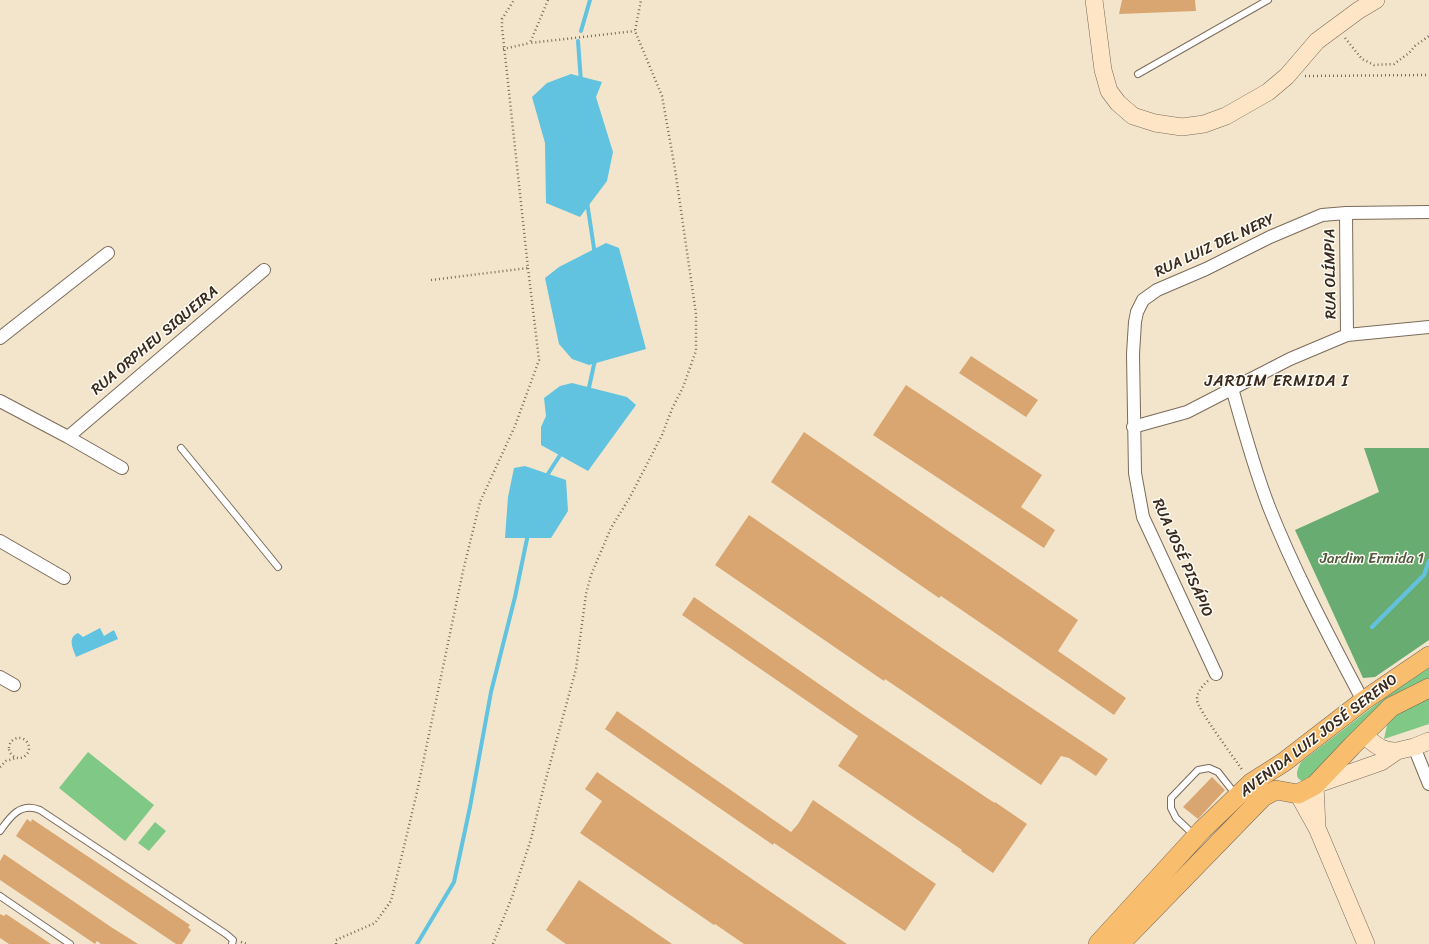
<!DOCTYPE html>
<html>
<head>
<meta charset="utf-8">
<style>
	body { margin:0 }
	canvas { display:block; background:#f2e5cb }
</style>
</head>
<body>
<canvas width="1429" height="944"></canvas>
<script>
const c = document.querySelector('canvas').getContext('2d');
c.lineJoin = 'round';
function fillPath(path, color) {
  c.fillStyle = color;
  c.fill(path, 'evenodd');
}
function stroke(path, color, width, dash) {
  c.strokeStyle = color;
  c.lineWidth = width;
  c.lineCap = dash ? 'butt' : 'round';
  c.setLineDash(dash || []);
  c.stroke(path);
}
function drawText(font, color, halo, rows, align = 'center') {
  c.font = font + ' Sriracha,sans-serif';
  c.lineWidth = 3;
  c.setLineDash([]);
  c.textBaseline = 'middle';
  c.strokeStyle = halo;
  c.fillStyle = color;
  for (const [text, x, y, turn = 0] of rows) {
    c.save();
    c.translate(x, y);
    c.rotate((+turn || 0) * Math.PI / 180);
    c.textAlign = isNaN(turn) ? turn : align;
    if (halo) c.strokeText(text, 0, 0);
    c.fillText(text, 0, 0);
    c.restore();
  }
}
const green = new Path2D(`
	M1429,664v14l-18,10 -106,94c-12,-3 -8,-12 -4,-20z
	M1429,697v27l-45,15 4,-18 15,-12z
	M88,752l66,53 -29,36 -66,-53z
	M155,822l11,9 -17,20 -11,-8z`);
const forest = new Path2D(`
	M1364,448h65v192l-54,37 -12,1 -68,-148 84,-38z`);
const water = new Path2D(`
	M571,74l31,8 -6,15 17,55 -6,29 -27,36 -34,-14 -1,-60 -13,-46 15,-14z
	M606,243l13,5 27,101 -57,16 -17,-6 -13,-15 -14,-66 14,-11z
	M572,383l55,14 9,8 -48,66 -47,-26v-18l5,-11 -2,-18 16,-12z
	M525,466l41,14 2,31 -17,27h-46l3,-41 6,-29z
	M100,628l4,8 10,-6 4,9 -42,18c-3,-9 -9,-19 2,-24l5,4z`);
const stream = new Path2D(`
	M581,31l9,-31
	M578,41l3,41
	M587,202l8,53
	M588,392l7,-32
	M546,477l16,-25
	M1372,627l52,-52 5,-14
	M417,944l37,-62 16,-75 21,-115 24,-95 13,-63`);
const building = new Path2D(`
	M1122,0h73l1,11 -77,3z
	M971,356l67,44 -12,17 -67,-44z
	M906,385l136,90 -21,32 34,23 -11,18 -171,-113z
	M804,432l274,188 -20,31 68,47 -12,17 -110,-76 -63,-43 -2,2 -168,-116z
	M749,515l193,133 166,111 -12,17 -27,-18 -8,-2 -20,29 -156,-106 -1,2 -169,-116z
	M694,597l168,117 125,84 8,5v-1l32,22 -34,49 -32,-22 1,-1 -124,-84 20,-30 -176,-121z
	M617,711l174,121 7,-8 15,-24 123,84 -31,47 -131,-88 -1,2 -168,-116z
	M597,772l168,116 82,56h-103l-29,-20 -1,1 -121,-83 -13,-9 22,-32 -17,-12z
	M1212,777l13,13 -27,29 -15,-12z
	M27,819l4,3 1,-3 158,106 -2,2 3,3 -9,14h-6l-160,-108z
	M4,854l107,73 27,17h-37l-4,-3 -2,3 -28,-19 -67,-45v-19z
	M579,880l51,35 42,29h-106l-20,-14z
	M0,914l4,2 2,-2 45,30h-42l-9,-6z`);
const path = new Path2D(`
	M548,0l-18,43 105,-12
	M1345,38l17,21 12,6 20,-1 15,-11 6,-7 14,-10
	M503,49l27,-6
	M1305,76l124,-1
	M431,280l97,-12 -26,-241v-8l12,-19
	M1208,681c-6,5 -11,11 -11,19 1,10 38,59 46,71
	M9 748a10 10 0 1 1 20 0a10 10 0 1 1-20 0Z
	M0,767l6,-6 10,-3
	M241,942l6,2
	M336,944v-4l39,-17 16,-22 26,-109 46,-221 17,-69 35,-76 24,-66 -11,-92
	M493,944l19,-47 19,-58 13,-53 32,-117 10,-75 5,-19 20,-47 19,-31 32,-62 10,-26 11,-22 13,-36v-37l-21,-145 -13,-73 -27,-65 6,-31`);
const lane = new Path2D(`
	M1138,74l130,-74
	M181,448l97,119
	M0,831c10,-14 20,-29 40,-21l186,124 7,6 -1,4
	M1194,835l-18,-17 -5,-10v-10l27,-28 11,-2 9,4 18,23
	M0,896l70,48`);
const street = new Path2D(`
	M1346,213l1,122
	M0,338l108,-85
	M1232,388c11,40 22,80 37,119 26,66 61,131 94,194
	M0,401l68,36 54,31
	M1133,427l54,-15 103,-53 57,-24 82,-8
	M68,437l196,-167
	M0,541l64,37
	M1216,674l-73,-157 -8,-44 -2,-119 2,-32 2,-10 6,-12 14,-10 49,-21 64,-32 52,-22 24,-2 83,-1
	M0,677l14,8
	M1414,747l15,37`);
const secondary = new Path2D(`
	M1094,0l9,70 6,21 9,12 15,13 22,7 27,4 22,-3 22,-8 42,-24 19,-16 30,-35 42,-31 17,-10
	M1363,735c12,9 19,17 34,16
	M1298,794l19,34 49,116
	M1317,828l-2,-43 66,-23 16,-11 17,-4 15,-6`);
const primary = new Path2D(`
	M1098,944l104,-114 49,-47 33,-21 79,-61 66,-45
	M1120,944l143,-147 13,-7 22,4 17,-9 37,-39 39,-39 38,-19`);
const streetNames = [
	["RUA LUIZ DEL NERY",1215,246,-25],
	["RUA OLÍMPIA",1331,274,-91],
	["RUA ORPHEU SIQUEIRA",155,341,-40],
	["RUA JOSÉ PISÁPIO",1182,558,66],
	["AVENIDA LUIZ JOSÉ SERENO",1319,736,-37]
];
const parkNames = [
	["Jardim Ermida 1",1372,559]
];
const neighbourhoodNames = [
	["JARDIM ERMIDA I",1277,382]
];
fillPath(green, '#80c885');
fillPath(forest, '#68ac72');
fillPath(water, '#61c3df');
stroke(stream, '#61c3df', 4);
fillPath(building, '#d9a672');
stroke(lane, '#7b6b5b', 8);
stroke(street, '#7b6b5b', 14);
stroke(secondary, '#7b6b5b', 18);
stroke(primary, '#7b6b5b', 20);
stroke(path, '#7b6b5b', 2.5, [1, 3]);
stroke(lane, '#fff', 6);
stroke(street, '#fff', 12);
stroke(secondary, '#fde5c5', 17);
stroke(primary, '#f9be6d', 19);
drawText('15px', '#3b2a1e', '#fdfcf7', streetNames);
drawText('15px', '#50593d', '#fdfcf7', parkNames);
c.letterSpacing = '1px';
drawText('16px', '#3b2a1e', '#fdfcf7', neighbourhoodNames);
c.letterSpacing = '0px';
</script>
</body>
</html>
